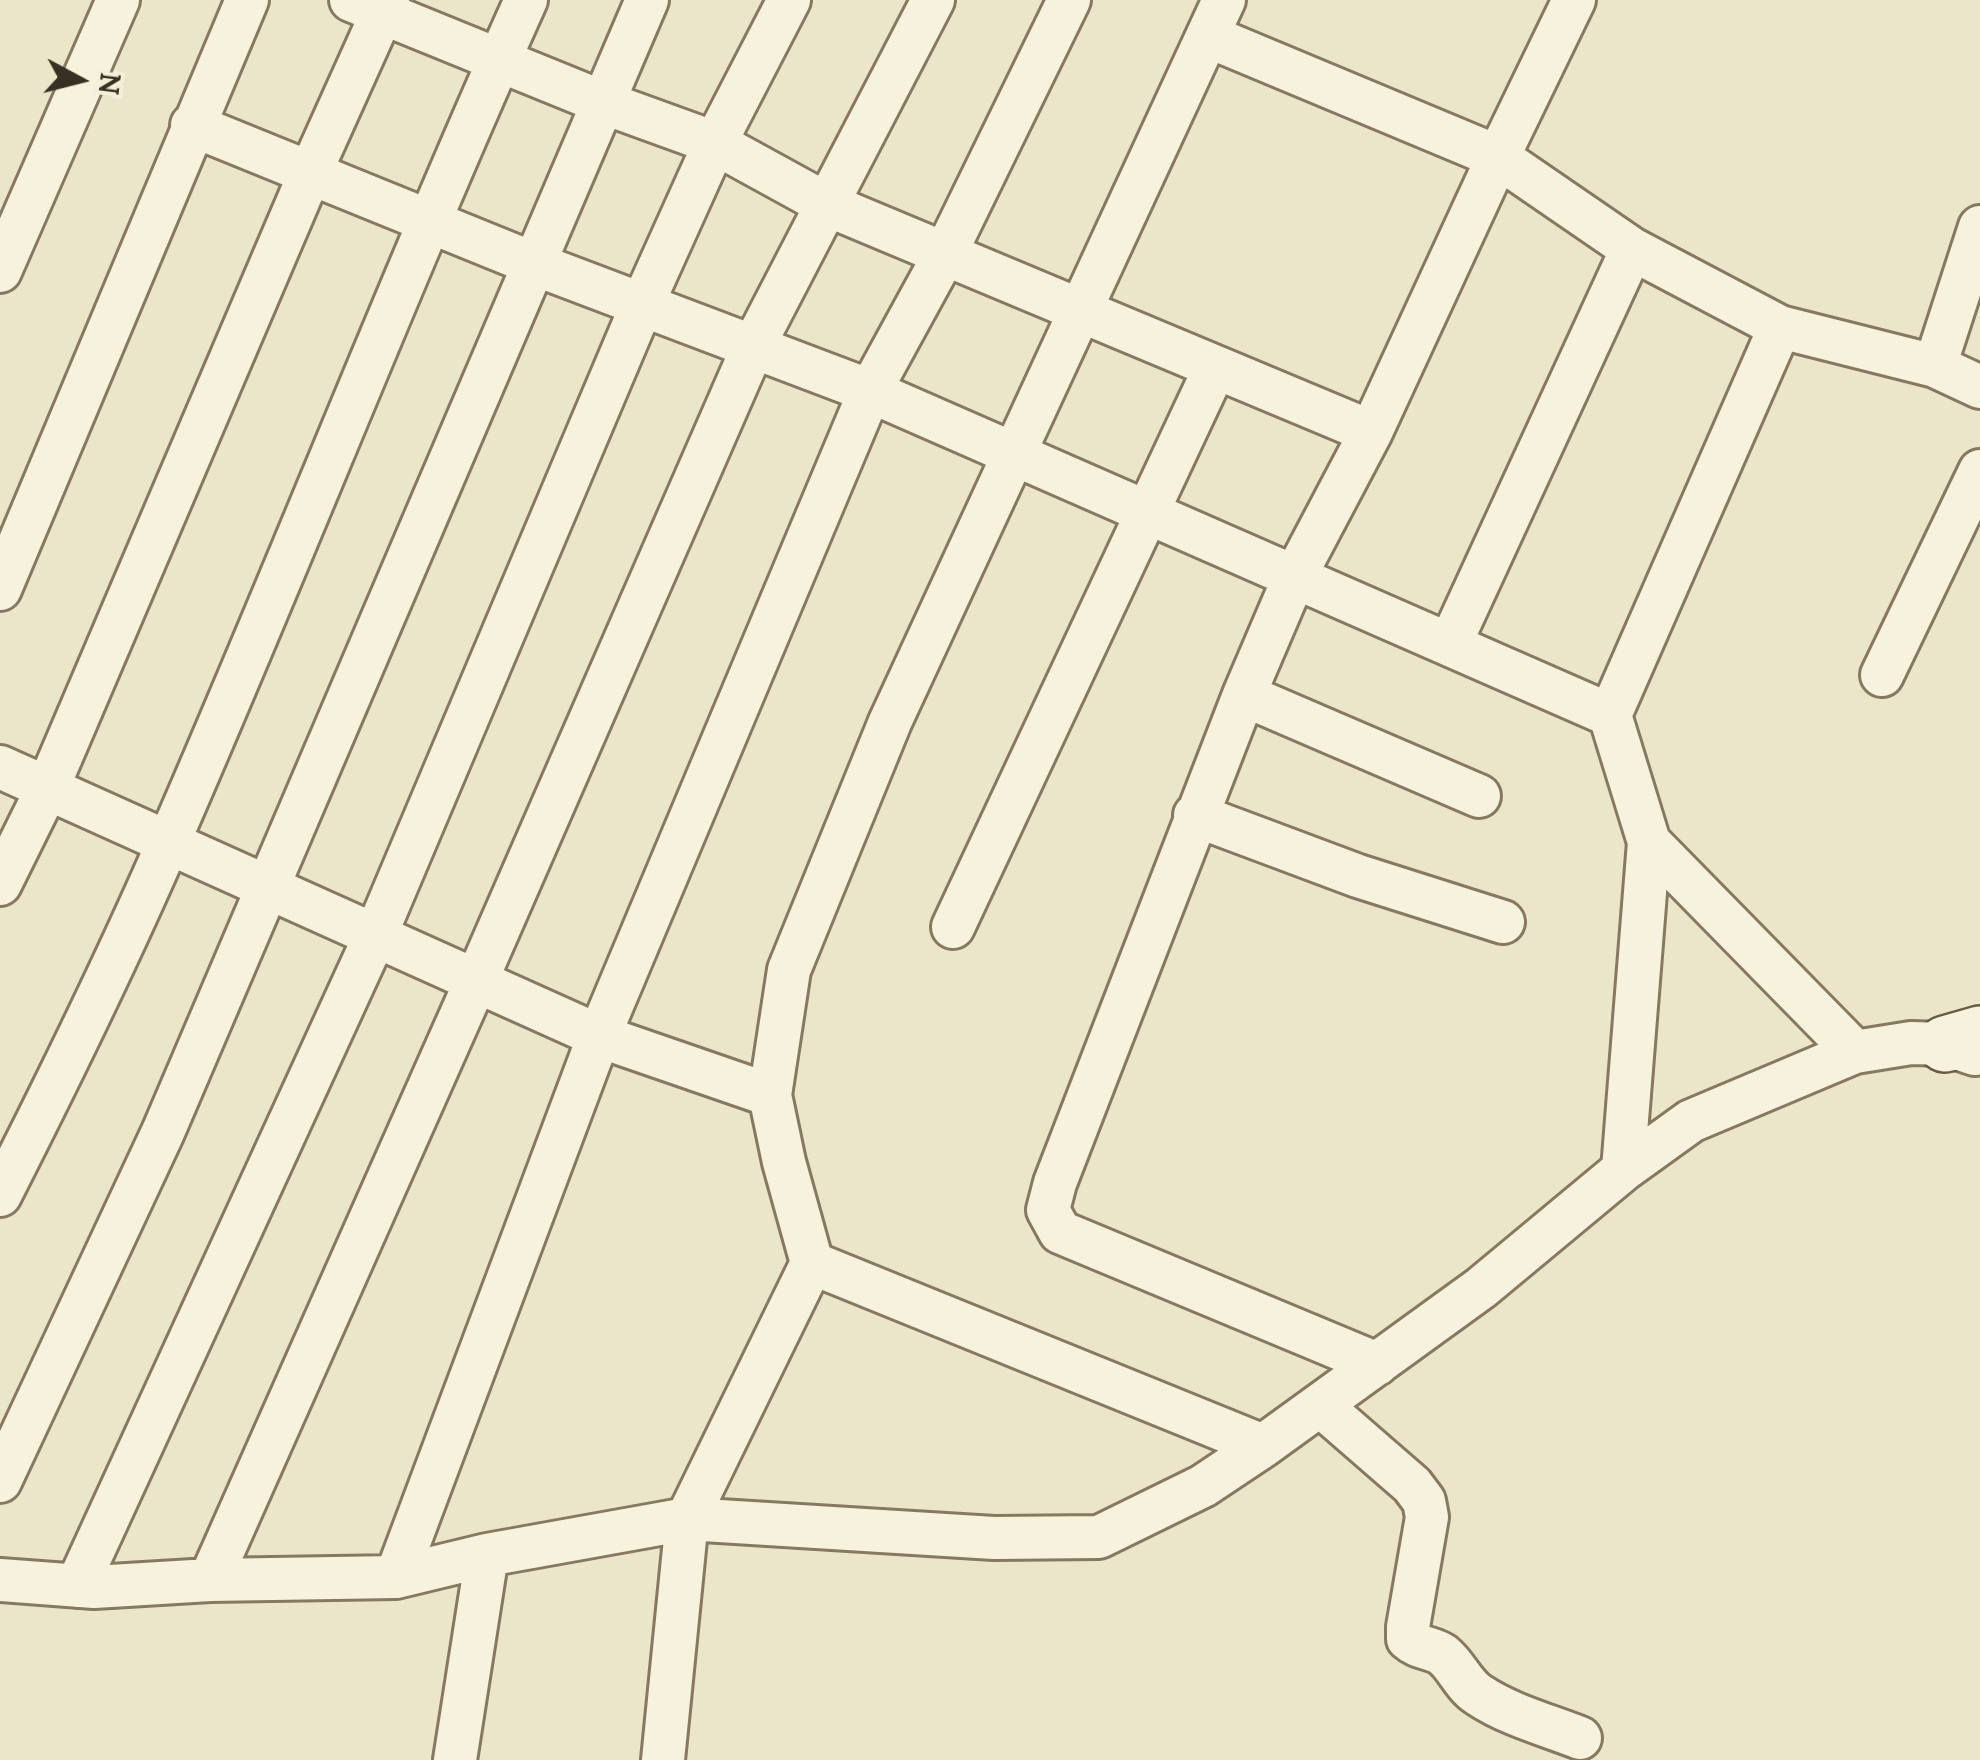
<!DOCTYPE html>
<html>
<head>
<meta charset="utf-8">
<style>
	body { margin:0 }
	#map { position:relative; width:1980px; height:1760px; overflow:hidden; background:#ebe5ca; font-family:Lora,serif }
	canvas { display:block }
	.north { position:absolute; left:30px; top:30px; width:100px; height:100px; -webkit-text-stroke:8px #f3efd9; paint-order:stroke; rotate:97deg; font-size:28px; font-weight:700; line-height:40px; text-align:center; color:#383022 }
	.north::after { content:''; display:block; margin:auto; width:35px; height:45px; background:#383022; clip-path:polygon(50% 0,100% 100%,50% 72%,0 100%) }
</style>
</head>
<body>
<div id="map">
<canvas width="1980" height="1760"></canvas>
<div class="north">N</div>
</div>
<script>
const c = document.querySelector('canvas').getContext('2d');
c.lineJoin = 'round';
function stroke(path, color, width, dash) {
  c.strokeStyle = color;
  c.lineWidth = width;
  c.lineCap = dash ? 'butt' : 'round';
  c.setLineDash(dash || []);
  c.stroke(path);
}
const street = new Path2D(`
	M351,0l251,102 113,41 113,62 543,227 -77,146 -50,117 -189,488 -7,27 12,22 317,132
	M1224,0l-334,722 -101,248 -19,125 14,67 28,101 451,183
	M1208,36l290,121 76,-157
	M192,125l340,138 338,128 740,324 39,127 -26,328
	M0,271l118,-271
	M1780,327l155,39 45,21
	M1935,366l45,-139
	M1371,432l127,-275 134,92 148,78 -170,388
	M0,589l247,-589
	M1450,644l182,-395
	M1882,675l98,-204
	M1244,695l235,101
	M0,767l599,269 171,59
	M1195,815l163,61 145,46
	M1649,842l206,210
	M0,884l48,-97 263,-616 77,-171
	M953,927l262,-559
	M0,1195c59,-116 117,-234 169,-354 122,-279 232,-563 357,-841
	M1320,1405l92,80 12,16 3,16 -19,110v12c11,10 24,8 35,16 14,11 20,30 36,40 30,20 68,30 101,43
	M0,1481l163,-349 484,-1132
	M396,1577l203,-541 271,-645 76,-139 123,-252
	M0,1580l94,7 116,-7 186,-3 91,-22 200,-36 307,19 105,-1 104,-51 60,-40 218,-158 142,-118 68,-49 164,-69 56,-9 34,1 30,10
	M210,1580l267,-601 277,-634 179,-345
	M77,1586l299,-652 266,-629 73,-162 74,-143
	M455,1760l32,-205
	M663,1760l24,-241 125,-256`);
const secondary = new Path2D(`
	M1945,1044l35,-10`);
stroke(street, '#867960', 48);
stroke(secondary, '#685b43', 60);
stroke(street, '#f6f2dd', 42);
stroke(secondary, '#f6f2dd', 55);
</script>
</body>
</html>
